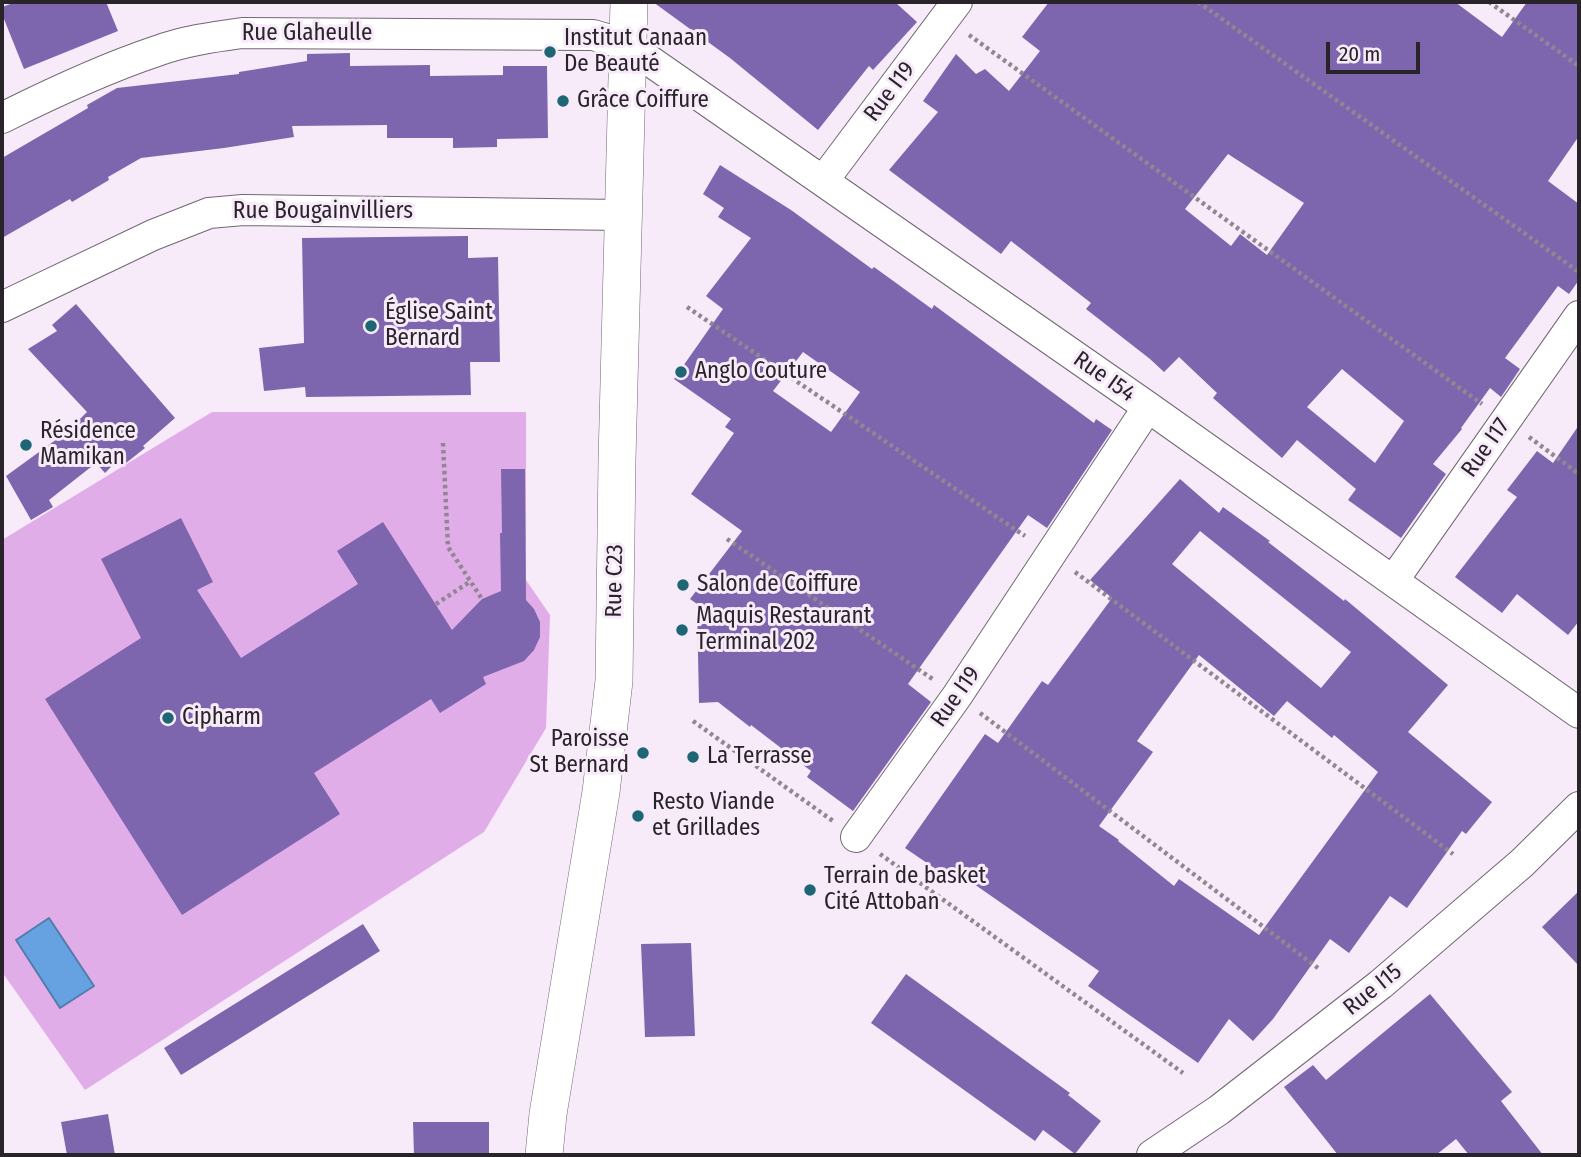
<!DOCTYPE html>
<html>
<head>
<meta charset="utf-8">
<style>
	body { margin:0 }
	#map { position:relative; width:1581px; height:1157px; overflow:hidden; background:#f7eaf9; font-family:"Fira Sans Condensed",sans-serif }
	canvas { display:block }
	.frame { position:absolute; inset:0; border:4px solid #29242a; pointer-events:none }
	.scale { position:absolute; left:1326px; top:42px; width:94px; height:32px; box-sizing:border-box; border:4px solid #29242a; border-top:0; padding-left:9px; font-size:21px; line-height:24px; white-space:nowrap; color:#29242a; -webkit-text-stroke:5px #f7eaf9; paint-order:stroke }
</style>
</head>
<body>
<div id="map">
<canvas width="1581" height="1157"></canvas>
<div class="frame"></div>
<div class="scale">20 m</div>
</div>
<script>
const c = document.querySelector('canvas').getContext('2d');
c.lineJoin = 'round';
function fillPath(path, color) {
  c.fillStyle = color;
  c.fill(path, 'evenodd');
}
function stroke(path, color, width, dash) {
  c.strokeStyle = color;
  c.lineWidth = width;
  c.lineCap = dash ? 'butt' : 'round';
  c.setLineDash(dash || []);
  c.stroke(path);
}
function drawText(font, color, halo, rows, align = 'center') {
  c.font = font + ' "Fira Sans Condensed",sans-serif';
  c.lineWidth = 6;
  c.setLineDash([]);
  c.textBaseline = 'middle';
  c.strokeStyle = halo;
  c.fillStyle = color;
  for (const [text, x, y, turn = 0] of rows) {
    c.save();
    c.translate(x, y);
    c.rotate((+turn || 0) * Math.PI / 180);
    c.textAlign = isNaN(turn) ? turn : align;
    if (halo) c.strokeText(text, 0, 0);
    c.fillText(text, 0, 0);
    c.restore();
  }
}
const green = new Path2D(`
	M212,412h314v168l24,35 -4,113 -62,104 -399,258 -83,-118v-432z`);
const water = new Path2D(`
	M49,918l45,68 -34,22 -44,-68z`);
const building = new Path2D(`
	M16,2h90l12,29 -94,38 -22,-55v-7z
	M653,2h242l22,20 -44,48 -4,-4 -51,64 -88,-72z
	M1049,2h406l47,35 25,-35h52v134l-31,45 31,23v76l-10,14 -11,-8 -53,72 15,11 -19,28 -11,-9 -29,40 1,1 -29,35 13,10 -45,64 -53,-38 8,-11 -59,-49 -15,18 -69,-60 4,-5 -38,-36 -15,15 -14,-13 -64,-50 5,-6 -80,-62 -10,13 -112,-84 49,-58 -15,-11 33,-47 20,20 9,-5 24,22 31,-40 -18,-14zM1228,154l76,49 -37,52 -27,-21 -9,12 -46,-37zM1342,369l62,52 -29,42 -68,-56z
	M350,53v13l80,-1v11l73,-1v-9h44l1,72 -51,1v8l-44,1v-10h-66v-13l-95,1 2,11 -70,11 -83,10 -33,19 1,3 -37,22 -2,-3 -68,39v-80l86,-50 -1,-3 30,-17 122,-14v-2l68,-11v-7z
	M720,165l71,45 81,59 2,-2 58,42 2,-4 160,118 2,-4 16,11 -65,98 -19,-13 -120,169 23,18 -78,109 -46,-34 4,-6 -60,-46 -1,2 -32,-25 -19,1 -2,-99 -7,-5 52,-68 -51,-37 43,-61 -9,-6 6,-8 -57,-40 49,-70 -17,-13 45,-58 -33,-21 6,-9 -21,-14zM803,352l57,40 -29,40 -58,-41z
	M468,236v22l30,-1 2,105h-30l1,33 -165,2 -1,-10 -41,4 -5,-43 45,-5 -2,-105z
	M76,304l99,114 -32,28 2,2 -19,15 -5,-6 -16,16 -9,-10 -47,37 4,7 -22,13 -25,-44 62,-45 19,-19 -59,-63 29,-18 -5,-6z
	M1579,425v196l-11,14 -51,-41 -15,19 -47,-36 62,-80 -10,-7 30,-39 16,12z
	M501,469h24l1,131 8,9 6,13v15l-6,13 -10,11 -41,16 3,7 -46,29 -9,-14 -117,74 26,41 -158,101 -137,-216 96,-61 -40,-79 80,-41 32,64 -16,8 44,68 117,-74 -21,-33 46,-29 69,108 30,-31 19,-8 -1,-58h2z
	M1180,479l39,34 4,-6 47,34 -2,1 76,59 1,-2 103,86 -40,47 84,70 -26,32 -4,-3 -55,77 -17,-12 -41,57 -19,-14 -57,80 -20,22 -24,-22 -31,44 -110,-77 11,-15 -148,-103 -5,8 -41,-28 80,-114 13,9 44,-62 6,4 64,-87 -22,-18zM1200,531l151,121 -30,36 -149,-124zM1199,655l75,61 13,-15 45,37 2,-3 44,37 -119,163 -80,-56 -5,7 -56,-45 1,-1 -20,-14 54,-74 -16,-11z
	M1579,891v75l-37,-39z
	M363,924l17,27 -199,124 -17,-27z
	M691,943l4,93 -50,1 -4,-93z
	M906,974l164,119 -2,2 33,26 -26,33 -32,-24 -8,11 -164,-118z
	M1430,994l82,98 -11,9 42,54h-74l-13,-16 -20,16h-98l-54,-68 29,-22 13,15z
	M108,1114l7,41h-48l-6,-33z
	M413,1122h76v33h-75z`);
const path = new Path2D(`
	M1198,2l381,270
	M1489,2l90,64
	M969,35l513,369
	M687,307l338,229
	M1529,437l50,37
	M443,443l5,104 34,52
	M727,539l207,141
	M1075,572l378,282
	M436,604l35,-23
	M980,713l338,255
	M693,721l140,100
	M880,854l303,219`);
const minor = new Path2D(`
	M2,118c50,-25 101,-49 155,-67 27,-10 56,-14 85,-18l351,2 34,10 521,362 431,306
	M823,181l134,-179
	M2,307l151,-72 56,-22 34,-3 380,5
	M1393,581l186,-265
	M856,837l101,-141 191,-289
	M1152,1155l67,-45 162,-126 141,-121 57,-56`);
const tertiary = new Path2D(`
	M544,1155l4,-41 53,-322 13,-111 3,-221 12,-458`);
const markers = [
	[550,52,7,"#1d6673"],
	[563,101,7,"#1d6673"],
	[371,326,7,"#1d6673"],
	[681,372,7,"#1d6673"],
	[26,445,7,"#1d6673"],
	[683,585,7,"#1d6673"],
	[682,630,7,"#1d6673"],
	[168,718,7,"#1d6673"],
	[643,753,7,"#1d6673"],
	[693,757,7,"#1d6673"],
	[638,816,7,"#1d6673"],
	[810,890,7,"#1d6673"]
];
const streetNames = [
	["Rue Glaheulle",307,34],
	["Rue I19",890,92,-53],
	["Rue Bougainvilliers",323,212],
	["Rue I54",1104,377,35],
	["Rue I17",1486,448,-55],
	["Rue C23",615,581,-89],
	["Rue I19",956,697,-55],
	["Rue I15",1373,990,-39]
];
const poiNames = [
	["Institut Canaan",564,39],
	["De Beauté",564,65],
	["Grâce Coiffure",577,101],
	["Église Saint",385,313],
	["Bernard",385,339],
	["Anglo Couture",695,372],
	["Résidence",40,432],
	["Mamikan",40,458],
	["Salon de Coiffure",697,585],
	["Maquis Restaurant",696,617],
	["Terminal 202",696,643],
	["Cipharm",182,718],
	["Paroisse",629,740,"right"],
	["St Bernard",629,766,"right"],
	["La Terrasse",707,757],
	["Resto Viande",652,803],
	["et Grillades",652,829],
	["Terrain de basket",824,877],
	["Cité Attoban",824,903]
];
fillPath(green, '#e1ade9');
fillPath(water, '#66a2e2');
stroke(water, '#547cab', 2);
fillPath(building, '#7e66af');
stroke(minor, '#726774', 32);
stroke(tertiary, '#726774', 38);
stroke(path, '#908792', 4.5, [3.5, 3.5]);
stroke(minor, '#fff', 30);
stroke(tertiary, '#fff', 37);
for (const [x, y, r, color] of markers) {
  const dot = new Path2D();
  dot.arc(x, y, r, 0, 2 * Math.PI);
  c.fillStyle = color;
  c.fill(dot);
  stroke(dot, '#f7eaf9', 2.5);
}
drawText('23px', '#29242a', '#f7eaf9', streetNames);
drawText('23px', '#29242a', '#f7eaf9', poiNames, 'left');
</script>
</body>
</html>
